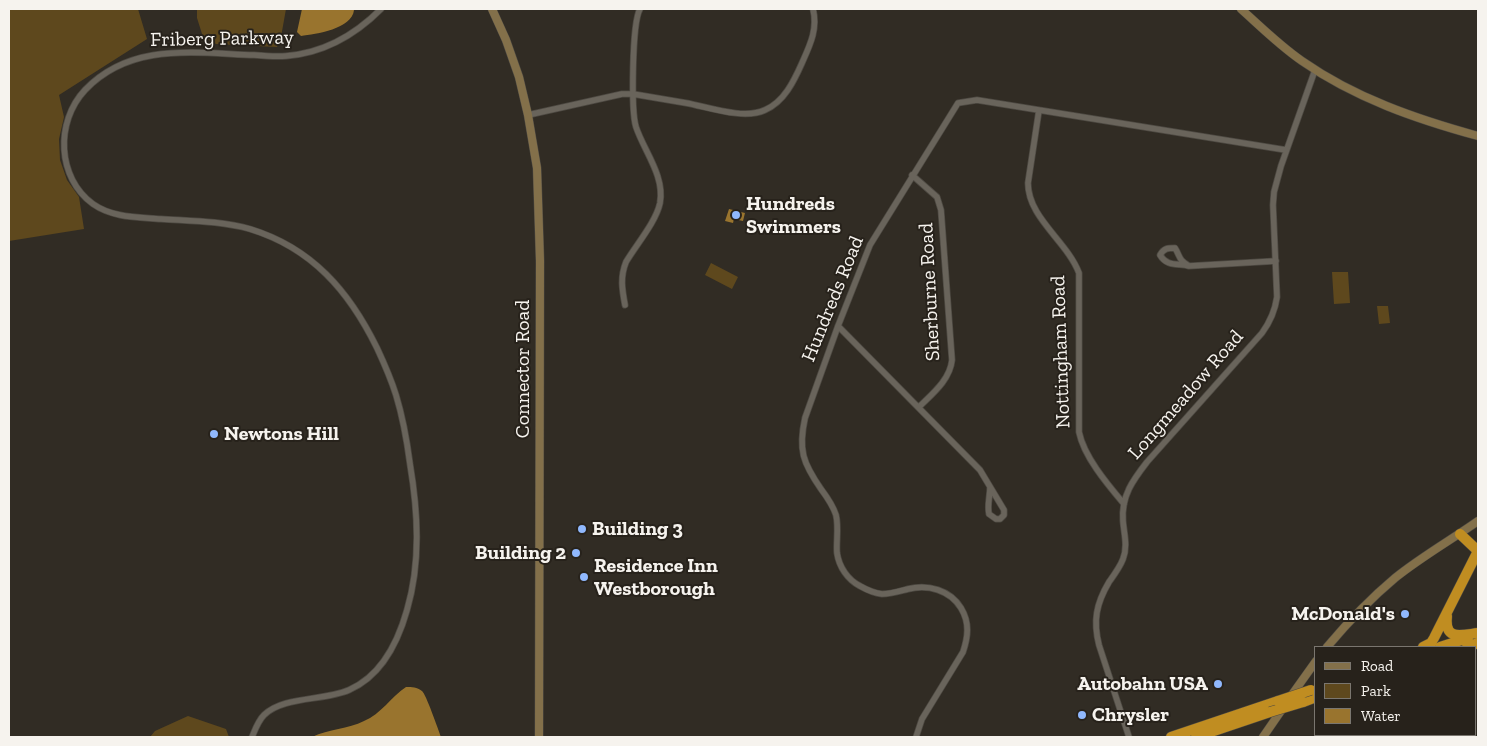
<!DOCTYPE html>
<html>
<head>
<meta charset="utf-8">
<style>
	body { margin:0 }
	#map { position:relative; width:1487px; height:746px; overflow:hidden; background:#312c24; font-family:"Zilla Slab",serif }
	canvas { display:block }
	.frame { position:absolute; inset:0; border:10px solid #f6f3ee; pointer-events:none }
	.legend { position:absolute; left:1314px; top:646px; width:162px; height:90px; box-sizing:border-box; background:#27221b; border:1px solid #7a766f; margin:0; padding:6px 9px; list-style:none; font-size:15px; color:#f6f3ee }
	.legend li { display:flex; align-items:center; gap:10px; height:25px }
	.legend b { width:25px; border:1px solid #7a766f }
</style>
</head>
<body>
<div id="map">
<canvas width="1487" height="746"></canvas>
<div class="frame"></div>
<ul class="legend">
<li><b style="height:6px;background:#83704a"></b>Road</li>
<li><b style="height:14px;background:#5e481d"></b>Park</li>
<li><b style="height:14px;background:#99742e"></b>Water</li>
</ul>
</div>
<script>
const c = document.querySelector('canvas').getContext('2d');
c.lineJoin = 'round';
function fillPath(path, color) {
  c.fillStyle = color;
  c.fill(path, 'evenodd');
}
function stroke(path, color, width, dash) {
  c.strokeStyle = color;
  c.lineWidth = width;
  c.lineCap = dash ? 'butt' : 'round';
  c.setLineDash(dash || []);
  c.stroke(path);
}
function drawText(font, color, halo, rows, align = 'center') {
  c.font = font + ' "Zilla Slab",serif';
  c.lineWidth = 4;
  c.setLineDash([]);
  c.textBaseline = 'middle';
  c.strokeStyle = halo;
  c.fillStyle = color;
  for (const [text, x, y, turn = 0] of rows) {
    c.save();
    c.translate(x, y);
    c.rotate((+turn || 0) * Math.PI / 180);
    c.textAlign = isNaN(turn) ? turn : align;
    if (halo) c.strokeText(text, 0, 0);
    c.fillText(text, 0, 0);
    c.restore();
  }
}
const green = new Path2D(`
	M9,9h129l9,30 -88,56 5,22 -5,22 1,21 7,20 12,17 5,32 -75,12z
	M197,9h89l-5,28 -4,10 -61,-3 -13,-7 -6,-19z
	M711,263l27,14 -6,12 -27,-14z
	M1332,272h16l2,31 -16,1z
	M1377,306h11l2,17 -11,1z
	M188,716l38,13 3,8h-79l5,-6z`);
const water = new Path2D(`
	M302,9h51l1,1c-2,19 -38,24 -53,26l-4,-4z
	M729,209l16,4 -2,8 -9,-2 -1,4 -8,-2z
	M406,687c6,0 11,0 16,4 4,3 16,38 19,46h-129c17,-8 36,-8 52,-16 17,-7 27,-24 42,-34z`);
const street = new Path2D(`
	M1039,110l-11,73c0,35 39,58 51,90v159c5,25 29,53 45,72
	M528,115l94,-21h11c18,3 35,6 53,9 22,4 58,17 79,7 19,-8 29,-29 37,-47 8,-18 16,-34 11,-54
	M912,175l25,22 4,13 11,150c-2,20 -20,34 -33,47
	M1189,266c-11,-3 -22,1 -29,-11 4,-7 8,-7 15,-7 6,10 3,11 14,18l87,-5
	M625,305c-3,-16 -5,-28 1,-43 10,-17 30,-40 34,-59 5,-27 -16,-52 -24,-76 -5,-16 -4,-104 4,-118
	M838,326l142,144 24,40v5l-4,4h-4l-7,-5c-2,-9 1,-17 1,-27
	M252,737c3,-7 6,-16 12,-22 19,-19 60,-14 85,-25 32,-14 49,-48 58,-80 14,-48 11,-98 3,-146 -3,-23 -7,-46 -14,-69 -5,-16 -12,-32 -19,-47 -28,-57 -65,-100 -127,-119 -29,-8 -59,-8 -89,-10 -23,-2 -48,-1 -68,-15 -36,-26 -38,-82 -8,-114 46,-48 109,-37 169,-35 11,1 22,2 32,1 38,-3 69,-21 95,-47
	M916,737l6,-18 41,-67c5,-15 7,-29 -2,-44 -11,-18 -33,-24 -53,-19 -8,2 -18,5 -26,5 -8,-1 -15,-4 -22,-8 -12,-6 -21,-19 -23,-33 -1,-12 2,-25 -1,-38 -3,-9 -9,-18 -15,-26 -18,-26 -23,-39 -16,-71l33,-92 32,-81 88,-142 19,-3 309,50
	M1129,737l-30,-92c-6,-24 -3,-41 10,-63 5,-7 11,-15 14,-23 5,-13 1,-25 0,-38 -2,-25 10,-41 24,-59l115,-129c8,-11 13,-22 15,-36l-4,-92 1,-13 7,-26 34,-96`);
const secondary = new Path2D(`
	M492,9l14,31 13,37 9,38 9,53 3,93 -1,476
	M1241,9c20,18 39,37 61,52 53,37 114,58 176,75
	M1327,647c21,-25 43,-48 68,-69 26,-21 56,-38 83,-57
	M1291,696l25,-35
	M1263,737l20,-29`);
const highway = new Path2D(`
	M1460,534l18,17
	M1447,616c-3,25 14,19 31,17
	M1423,647l8,-4 3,-5 44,-87
	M1440,647l28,-9
	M1467,647l11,-4
	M1303,702l13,-5
	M1171,737l107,-36
	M1196,737l74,-25
	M1329,737l4,-2`);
const highwayBridge = new Path2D(`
	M1278,701l33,-11
	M1270,712l33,-10`);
const markers = [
	[736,215,5,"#90b8fd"],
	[214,434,5,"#90b8fd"],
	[582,529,5,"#90b8fd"],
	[576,553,5,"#90b8fd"],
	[584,577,5,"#90b8fd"],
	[1405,614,5,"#90b8fd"],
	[1218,684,5,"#90b8fd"],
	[1082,715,5,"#90b8fd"]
];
const streetNames = [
	["Friberg Parkway",222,39,-1],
	["Sherburne Road",930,292,-93],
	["Hundreds Road",833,299,-68],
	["Nottingham Road",1061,352,-92],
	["Connector Road",523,369,-90],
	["Longmeadow Road",1186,395,-49]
];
const poiNames = [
	["Hundreds",746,204],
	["Swimmers",746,227],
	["Newtons Hill",224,434],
	["Building 3",592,529],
	["Building 2",566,553,"right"],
	["Residence Inn",594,566],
	["Westborough",594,589],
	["McDonald's",1395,614,"right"],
	["Autobahn USA",1208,684,"right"],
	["Chrysler",1092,715]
];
fillPath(green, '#5e481d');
fillPath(water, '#99742e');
stroke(street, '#4e4a43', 7);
stroke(secondary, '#4e4a43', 9);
stroke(highway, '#4e4a43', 11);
stroke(street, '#69645b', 5.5);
stroke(secondary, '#83704a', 8);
stroke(highway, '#c08d21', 10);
stroke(highwayBridge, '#4e4a43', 11, []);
stroke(highwayBridge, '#c08d21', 10);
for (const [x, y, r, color] of markers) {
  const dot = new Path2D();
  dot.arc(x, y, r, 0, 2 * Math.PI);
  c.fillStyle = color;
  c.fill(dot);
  stroke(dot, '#27221b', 2);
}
drawText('20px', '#f6f3ee', '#27221b', streetNames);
drawText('bold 20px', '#f6f3ee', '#27221b', poiNames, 'left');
</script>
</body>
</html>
